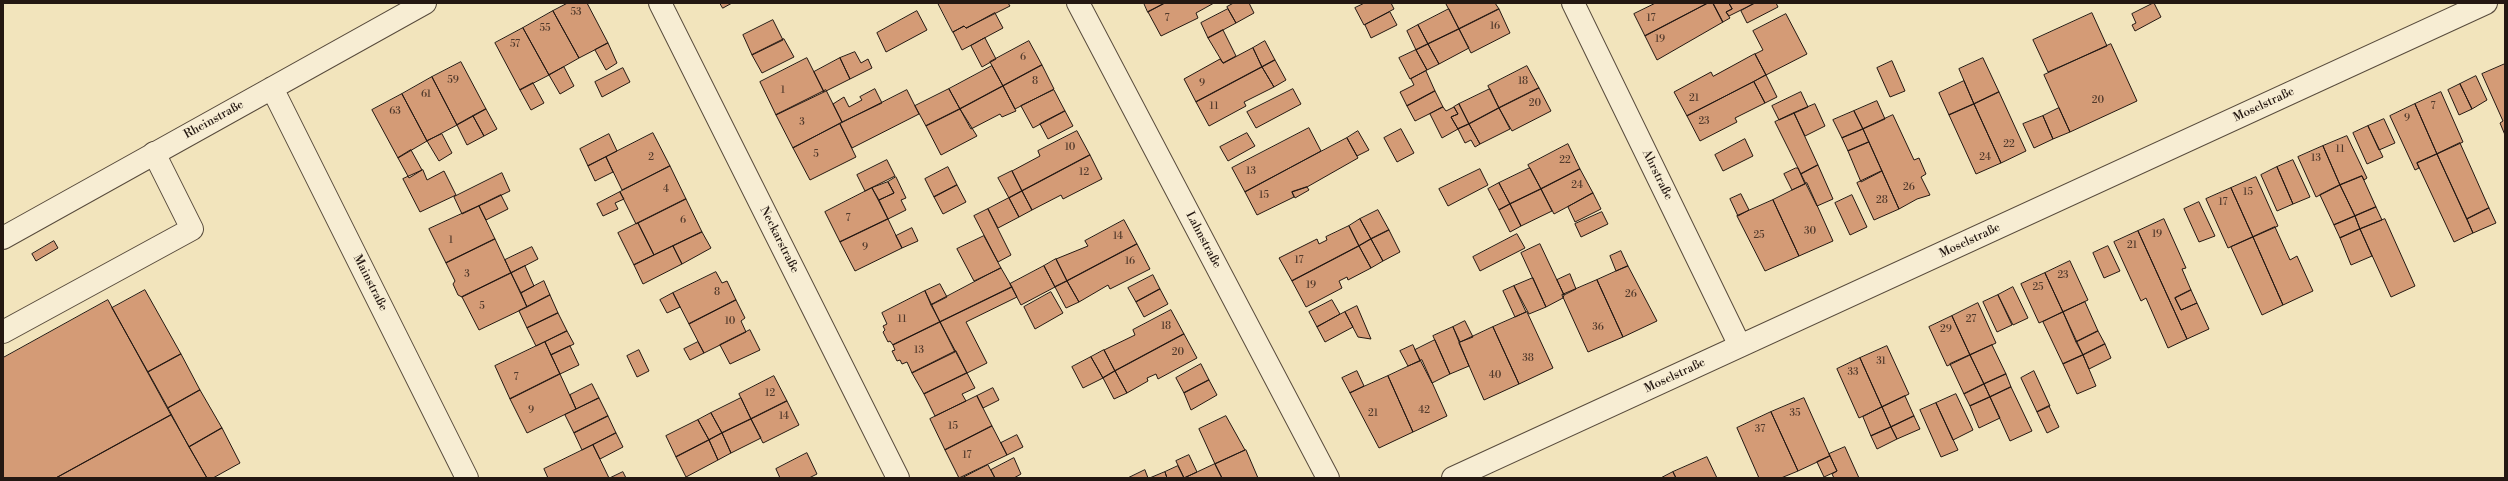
<!DOCTYPE html>
<html>
<head>
<meta charset="utf-8">
<style>
	body { margin:0 }
	#map { position:relative; width:2508px; height:481px; overflow:hidden; background:#f2e4bc; font-family:"Libre Bodoni",serif }
	canvas { display:block }
	.frame { position:absolute; inset:0; border:4px solid #241812; pointer-events:none }
</style>
</head>
<body>
<div id="map">
<canvas width="2508" height="481"></canvas>
<div class="frame"></div>
</div>
<script>
const c = document.querySelector('canvas').getContext('2d');
c.lineJoin = 'round';
function fillPath(path, color) {
  c.fillStyle = color;
  c.fill(path, 'evenodd');
}
function stroke(path, color, width, dash) {
  c.strokeStyle = color;
  c.lineWidth = width;
  c.lineCap = dash ? 'butt' : 'round';
  c.setLineDash(dash || []);
  c.stroke(path);
}
function drawText(font, color, halo, rows, align = 'center') {
  c.font = font + ' "Libre Bodoni",serif';
  c.lineWidth = 3.5;
  c.setLineDash([]);
  c.textBaseline = 'middle';
  c.strokeStyle = halo;
  c.fillStyle = color;
  for (const [text, x, y, turn = 0] of rows) {
    c.save();
    c.translate(x, y);
    c.rotate((+turn || 0) * Math.PI / 180);
    c.textAlign = isNaN(turn) ? turn : align;
    if (halo) c.strokeText(text, 0, 0);
    c.fillText(text, 0, 0);
    c.restore();
  }
}
const building = new Path2D(`
	M568,3h19l21,40 -29,15 -26,-47z
	M720,3h12l-9,5z
	M938,3h70l2,3 -44,22 -2,-2 -11,6z
	M1144,3h21l-17,9z
	M1165,3h49l-18,10 2,5 -37,18 -13,-24z
	M1234,3h15l5,10 -18,10 -9,-16z
	M1365,3h26l3,6 -30,16 -9,-17z
	M1449,3h46l4,6 -40,20 -13,-25z
	M1656,3h52l-63,33 -11,-22z
	M1708,3h5l10,19 -66,38 -12,-24z
	M1713,3h16l3,6 -6,3 4,6 -7,4z
	M1729,3h26l-26,13 -3,-4 6,-3z
	M1755,3h21l2,4 -31,16 -6,-12z
	M2154,3l7,14 -26,14 -3,-6 4,-2 -4,-9z
	M1228,9l8,14 -28,15 -7,-15z
	M1449,9l10,20 -31,15 -10,-19z
	M1499,9l11,24 -39,20 -12,-24z
	M553,11l26,47 -30,17 -26,-47z
	M917,11l10,19 -41,22 -9,-19z
	M1390,12l7,13 -26,13 -6,-13z
	M995,13l8,15 -41,22 -9,-18 11,-6 2,2z
	M2092,13l15,33 -59,26 -15,-32z
	M1786,14l21,40 -41,21 -11,-21 8,-4 -10,-19z
	M773,20l10,20 -31,15 -9,-20z
	M1418,25l10,19 -12,6 -9,-19z
	M523,28l26,47 -29,15 -25,-47z
	M1459,29l10,19 -30,16 -11,-20z
	M1223,30l13,26 -13,7 -15,-25z
	M985,38l11,21 -14,8 -11,-21z
	M784,39l10,18 -32,16 -10,-18z
	M1029,41l13,24 -39,21 -13,-24z
	M1265,41l10,19 -13,7 -9,-19z
	M608,43l9,20 -11,7 -11,-20z
	M1428,44l11,20 -12,6 -11,-20z
	M2111,44l26,57 -67,31 -26,-57z
	M1253,48l9,19 -66,35 -12,-23 36,-20 3,4z
	M1416,50l11,20 -17,9 -11,-21z
	M855,52l6,11 7,-4 4,9 -22,11 -10,-21z
	M1755,54l11,21 -79,41 -13,-24 37,-20 2,4z
	M807,58l17,34 -48,23 -16,-33z
	M840,58l10,21 -26,13 -10,-20z
	M1983,58l16,34 -25,12 -15,-35z
	M1275,60l11,20 -12,7 -12,-20z
	M1892,61l13,30 -15,6 -13,-29z
	M461,62l25,47 -29,16 -25,-48z
	M2505,64v71l-5,-12 3,-2 -21,-47z
	M1042,65l12,24 -39,20 -12,-23z
	M992,66l11,20 -43,23 -11,-20z
	M1527,66l12,22 -40,20 -11,-22z
	M564,67l10,19 -14,8 -11,-19z
	M1262,67l12,20 -30,15 2,4 -37,20 -13,-24z
	M623,68l7,14 -28,15 -7,-15z
	M1426,71l9,20 -28,15 -7,-14 14,-7 -3,-6z
	M1766,75l11,22 -12,6 -11,-21z
	M2476,76l11,24 -15,9 -12,-25z
	M432,77l25,48 -30,16 -25,-47z
	M1964,81l10,23 -25,11 -10,-22z
	M1754,82l11,21 -30,15 2,4 -37,19 -13,-25z
	M533,83l11,20 -13,7 -11,-20z
	M2460,84l12,25 -13,6 -11,-25z
	M1003,86l13,25 -14,6 -2,-3 -29,15 -11,-20z
	M1539,88l12,23 -39,20 -13,-23z
	M875,89l7,14 -40,19 -9,-18 11,-7 5,10 13,-7 -2,-3z
	M949,89l11,20 -34,17 -11,-20z
	M1293,89l8,15 -45,24 -9,-16z
	M1490,89l9,19 -30,16 -10,-20z
	M826,90l16,32 -49,26 -17,-33z
	M907,90l12,24 -67,34 -12,-24z
	M1054,90l11,21 -32,17 -12,-22z
	M1435,91l8,16 -28,14 -8,-15z
	M1801,92l7,15 -29,13 -7,-14z
	M1999,92l27,59 -25,12 -27,-59z
	M2441,92l22,50 -26,12 -22,-50z
	M402,94l25,47 -29,17 -26,-48z
	M1877,101l8,18 -22,10 -9,-18z
	M1459,104l10,20 -11,5 -7,-12 7,-3 -4,-7z
	M1815,104l10,22 -20,10 -11,-23z
	M1974,104l27,59 -25,11 -27,-59z
	M2415,104l22,50 -20,9 2,5 -4,2 -25,-54z
	M1443,107l3,4 8,-4 4,7 -7,3 7,12 -16,9 -12,-24z
	M1499,108l11,21 -30,15 -11,-20z
	M2059,108l11,24 -17,7 -10,-23z
	M486,109l11,20 -13,7 -11,-20z
	M960,109l17,27 -36,19 -15,-29z
	M1065,111l8,15 -25,13 -8,-15z
	M1854,111l9,18 -21,9 -9,-18z
	M1794,113l24,52 -17,9 -26,-52z
	M1893,115l21,45 5,-2 7,16 -5,3 9,18 -13,4 -18,10 -36,-80z
	M473,116l11,20 -17,9 -10,-20z
	M2043,116l10,23 -19,9 -11,-24z
	M2384,119l11,24 -16,7 -11,-24z
	M840,124l16,33 -46,23 -17,-32z
	M1469,124l11,20 -5,3 -4,-7 -6,3 -7,-14z
	M2368,126l15,31 -16,7 -14,-31z
	M1309,128l12,23 -76,41 -13,-24z
	M1401,129l13,24 -17,9 -13,-24z
	M1863,129l6,13 -21,9 -6,-13z
	M1077,131l13,24 -68,36 -10,-20 28,-15 -2,-5z
	M1358,131l11,19 -12,6 -10,-18z
	M653,133l17,33 -48,24 -16,-33z
	M1247,133l8,13 -27,15 -8,-14z
	M442,134l10,19 -13,8 -12,-20z
	M609,134l8,17 -29,15 -8,-17z
	M2347,136l20,42 -3,2 -2,-4 -22,9 -17,-39z
	M1347,138l11,20 -51,29 -15,5 2,5 -37,18 -12,-23z
	M1745,139l8,17 -30,15 -8,-16z
	M1869,142l13,29 -21,11 -13,-31z
	M2460,143l29,65 -22,11 -30,-65z
	M1568,144l12,25 -39,20 -13,-24z
	M2323,146l17,39 -24,12 -18,-40z
	M411,150l11,20 -13,8 -11,-20z
	M2437,154l36,79 -19,9 -37,-79z
	M1090,155l12,24 -39,20 -2,-4 -29,15 -10,-19z
	M606,157l7,15 -18,9 -7,-15z
	M887,160l8,16 -30,15 -8,-16z
	M2293,160l17,37 -17,7 -16,-37z
	M1818,165l15,34 -16,7 -16,-32z
	M670,166l16,33 -50,25 -16,-32z
	M948,167l9,18 -23,12 -9,-18z
	M2277,167l16,37 -16,7 -16,-36z
	M1530,168l11,21 -31,15 -11,-21z
	M1796,168h2l7,16 -13,6 -8,-16z
	M1480,169l8,16 -40,21 -9,-17z
	M1580,169l13,24 -39,21 -13,-25z
	M423,170l4,10 17,-9 12,24 -36,17 -17,-33z
	M1012,171l10,20 -13,7 -11,-20z
	M1882,171l17,38 -25,11 -17,-37z
	M502,173l8,18 -48,23 -8,-17z
	M2362,176l14,31 -21,9 -15,-31z
	M896,177l10,21 -5,2 5,10 -18,9 -9,-19 15,-7 -6,-11z
	M2256,177l22,49 -25,11 -22,-49z
	M888,182l6,11 -15,7 -7,-12z
	M1499,183l11,21 -11,6 -11,-21z
	M1807,183l26,58 -34,15 -26,-56z
	M957,185l9,17 -23,12 -9,-17z
	M2340,185l15,31 -21,9 -14,-30z
	M1307,187l2,3 -14,8 -3,-6z
	M872,188l16,31 -48,23 -15,-30z
	M2231,188l22,49 -25,11 -22,-49z
	M1541,189l11,22 -31,15 -11,-22z
	M1022,191l10,19 -13,7 -10,-19z
	M620,192l4,7 -9,4 3,6 -15,7 -6,-12z
	M1593,193l8,16 -26,13 -7,-15z
	M1741,194l8,16 -11,6 -8,-17z
	M501,195l7,14 -22,11 -7,-14z
	M1852,195l15,32 -17,8 -15,-32z
	M1009,198l10,19 -21,11 -10,-19z
	M686,199l16,33 -48,23 -16,-32z
	M1773,200l26,56 -34,15 -28,-55z
	M2199,202l16,34 -16,6 -15,-33z
	M1510,204l11,22 -11,6 -11,-22z
	M479,206l16,33 -49,24 -17,-34z
	M2376,207l6,13 -22,9 -5,-13z
	M2489,208l7,15 -23,10 -6,-14z
	M988,209l23,46 -13,7 -24,-46z
	M1378,210l11,20 -18,9 -11,-20z
	M1602,212l6,12 -27,13 -6,-13z
	M2355,216l5,13 -20,9 -6,-13z
	M888,219l14,29 -47,23 -15,-29z
	M1360,219l11,20 -12,7 -10,-20z
	M2164,219l22,49 -4,1 9,21 -16,8 6,12 16,-7 12,26 -22,10 -49,-108z
	M2385,219l30,67 -24,11 -31,-68z
	M1124,220l13,24 -70,37 -11,-22 32,-13 -3,-5z
	M638,223l16,32 -20,10 -16,-32z
	M1349,226l10,20 -67,35 -13,-23 38,-19 2,5 8,-4 -1,-3z
	M2275,227l15,33 7,-4 16,35 -30,14 -30,-68z
	M912,228l6,13 -16,7 -6,-12z
	M2360,229l12,27 -21,9 -11,-27z
	M1389,230l11,22 -17,9 -12,-22z
	M2138,231l49,108 -19,9 -22,-50 -5,3 -27,-59z
	M702,232l9,16 -29,16 -9,-18z
	M1517,234l8,14 -45,23 -7,-14z
	M984,236l17,32 -27,13 -17,-32z
	M2253,237l30,68 -21,10 -31,-68z
	M495,239l16,34 -49,24 -4,-2 -5,-11 2,-3 -9,-18z
	M1371,239l12,22 -12,7 -12,-22z
	M54,241l4,7 -22,13 -4,-7z
	M1137,244l13,25 -40,20 -2,-4 -29,17 -12,-21z
	M1540,244l24,51 -1,3 -17,9 -25,-54z
	M673,246l9,18 -39,20 -9,-19z
	M1359,246l12,22 -23,12 -1,-3 -8,4 3,7 -36,19 -14,-26z
	M2108,246l12,25 -16,7 -11,-25z
	M532,247l6,12 -27,14 -6,-13z
	M1621,251l7,15 -12,5 -6,-15z
	M1056,259l11,22 -12,6 -11,-21z
	M2070,261l18,39 -25,12 -18,-39z
	M525,266l9,20 -13,7 -10,-20z
	M1044,266l11,21 -34,18 -11,-21z
	M1628,266l29,55 -34,16 -26,-57z
	M1001,268l11,19 -72,35 -9,-17z
	M716,272l6,11 5,-2 9,19 -47,24 -16,-31z
	M511,273l16,34 -48,23 -17,-33z
	M2045,273l18,39 -24,11 -18,-39z
	M1570,274l6,15 -12,6 -7,-15z
	M1153,275l7,14 -24,13 -8,-14z
	M1533,278l13,29 -17,7 -15,-28z
	M1597,280l26,57 -35,15 -26,-57z
	M544,281l6,14 -23,12 -6,-14z
	M1067,281l12,21 -13,6 -11,-21z
	M940,284l7,13 -16,8 -6,-14z
	M1514,286l12,26 -11,5 -12,-26z
	M1012,287l5,10 -51,25 21,41 -20,10 -27,-51z
	M2013,287l15,31 -15,7 -15,-30z
	M1160,289l8,15 -24,13 -8,-15z
	M145,290l36,64 -33,18 -36,-64z
	M2191,290l6,13 -16,7 -6,-12z
	M925,291l15,31 -47,23 -3,-4 -2,1 -5,-10 2,-2 -2,-4 4,-2 -5,-11z
	M1051,292l12,21 -28,16 -11,-22z
	M673,293l7,14 -13,6 -7,-13z
	M550,295l8,18 -31,15 -8,-17z
	M1998,295l14,30 -15,7 -14,-30z
	M108,300l63,115 -115,63h-53v-120z
	M736,300l9,18 -4,3 5,11 -42,21 -15,-29z
	M1332,300l8,14 -23,13 -8,-15z
	M2085,302l13,29 -22,11 -13,-30z
	M1978,303l18,40 -26,12 -18,-39z
	M1357,306l14,33 -13,-2 -13,-25z
	M1171,310l13,24 -69,37 -11,-21 31,-15 -2,-5z
	M1345,312l8,15 -28,15 -8,-15z
	M1527,312l26,56 -34,16 -26,-57z
	M2063,312l20,43 -20,9 -20,-42z
	M558,313l9,18 -31,15 -9,-18z
	M1952,316l18,39 -23,11 -18,-39z
	M1465,321l8,16 -13,5 -7,-15z
	M940,322l15,30 -43,21 -5,-11 -5,2 -2,-4 -3,1 -5,-10 3,-1 -2,-5z
	M1453,327l16,39 -19,8 -17,-38z
	M1493,327l26,57 -35,16 -25,-57z
	M750,330l10,20 -30,14 -10,-19z
	M567,331l7,13 -23,11 -6,-13z
	M2098,331l7,13 -22,11 -7,-13z
	M1184,334l13,24 -39,21 -2,-5 -9,4 1,3 -21,12 -12,-22z
	M1435,340l15,34 -18,9 -17,-33z
	M545,342l15,32 -50,25 -15,-33z
	M698,342l6,11 -14,7 -6,-11z
	M2105,344l6,14 -22,11 -6,-14z
	M1413,345l7,16 -12,5 -8,-15z
	M1992,345l14,29 -22,10 -14,-29z
	M570,346l9,19 -19,9 -9,-19z
	M1887,346l22,48 -27,13 -22,-49z
	M639,350l10,21 -12,6 -10,-21z
	M1104,350l11,21 -12,7 -12,-21z
	M956,351l11,22 -43,21 -12,-21z
	M181,354l19,36 -32,18 -20,-36z
	M1970,355l14,29 -20,10 -14,-30z
	M2083,355l13,31 -19,8 -14,-30z
	M1091,357l12,21 -20,10 -11,-21z
	M1860,358l22,49 -23,11 -22,-49z
	M1422,360l25,56 -34,16 -25,-56z
	M1201,364l8,16 -25,13 -8,-15z
	M1115,371l12,22 -13,6 -11,-21z
	M1357,371l7,15 -14,7 -8,-15z
	M2034,371l16,35 -13,6 -16,-34z
	M967,373l8,15 -13,6 4,7 -31,15 -11,-22z
	M560,374l16,35 -49,24 -17,-34z
	M2006,374l5,13 -21,10 -6,-13z
	M774,376l13,25 -36,18 -12,-25z
	M1388,376l25,56 -34,16 -29,-55z
	M1209,380l8,15 -26,15 -7,-17z
	M592,384l7,14 -23,11 -6,-14z
	M1984,384l6,13 -20,9 -6,-12z
	M2011,387l21,44 -22,10 -20,-44z
	M993,388l6,12 -16,8 -6,-12z
	M200,390l22,38 -33,19 -21,-39z
	M1956,394l17,36 -20,10 -17,-37z
	M977,396l15,30 -47,24 -15,-31z
	M1905,396l9,20 -23,11 -9,-20z
	M1990,397l10,21 -21,10 -9,-22z
	M599,398l9,18 -34,17 -9,-18z
	M741,398l10,21 -29,14 -11,-20z
	M1804,398l26,58 -32,15 -27,-59z
	M787,401l12,24 -36,18 -12,-24z
	M1936,403l22,47 -17,7 -21,-47z
	M2049,406l10,21 -12,6 -10,-21z
	M1882,407l9,20 -20,9 -8,-19z
	M1771,412l27,59 -17,7h-22l-22,-50z
	M711,413l11,20 -13,7 -11,-20z
	M171,415l36,63h-151z
	M608,416l8,17 -34,17 -8,-17z
	M1226,416l19,34 -30,14 -16,-35z
	M1914,416l6,13 -23,10 -6,-12z
	M751,419l10,19 -30,15 -9,-20z
	M698,420l11,20 -33,17 -10,-21z
	M992,426l15,29 -48,23 -14,-28z
	M1891,427l6,12 -20,10 -6,-13z
	M222,428l18,35 -27,15h-6l-18,-31z
	M616,433l7,14 -23,12 -7,-14z
	M722,433l9,20 -13,7 -9,-20z
	M1017,435l6,12 -16,8 -6,-12z
	M709,440l9,20 -32,17 -10,-20z
	M593,445l16,33h-61l-4,-9z
	M1845,447l14,31h-25l-2,-4 5,-3 -8,-17z
	M1246,450l12,28h-36l-7,-14z
	M807,453l10,21 -8,4h-29l-4,-9z
	M1189,455l8,17 -13,6 -8,-17z
	M1830,456l7,15 -13,6 -7,-15z
	M1707,457l10,21h-41l-3,-6z
	M1014,458l7,16 -7,4h-19l-4,-8z
	M1215,464l7,14h-38l13,-6z
	M988,465l7,13h-33z
	M1178,466l6,12h-17l-2,-6z
	M1145,470l3,8h-20z
	M623,472l3,6h-16z
	M1165,472l2,6h-17z
	M1673,472l3,6h-15z`);
const service = new Path2D(`
	M3,332l189,-103 -38,-76`);
const minor = new Path2D(`
	M660,3l238,475
	M1078,3l250,475
	M1573,3l167,343
	M272,88l195,390
	M3,238l422,-235
	M1453,478l1033,-475`);
const numberNames = [
	["53",576,13],
	["7",1167,19],
	["17",1651,19],
	["16",1495,27],
	["55",545,29],
	["19",1660,40],
	["57",515,45],
	["6",1023,58],
	["59",453,81],
	["8",1035,82],
	["18",1523,82],
	["9",1202,84],
	["1",783,91],
	["61",426,95],
	["21",1694,99],
	["20",2098,101],
	["20",1535,104],
	["11",1214,107],
	["7",2433,107],
	["63",395,112],
	["9",2407,119],
	["23",1704,122],
	["3",802,123],
	["22",2009,145],
	["10",1070,148],
	["11",2340,150],
	["5",816,155],
	["2",651,158],
	["24",1985,158],
	["13",2316,159],
	["22",1565,161],
	["13",1251,172],
	["12",1084,173],
	["24",1577,186],
	["26",1909,188],
	["4",666,190],
	["15",2248,193],
	["15",1264,196],
	["28",1882,201],
	["17",2223,203],
	["7",848,219],
	["6",683,221],
	["30",1810,232],
	["19",2157,235],
	["25",1759,236],
	["14",1118,237],
	["1",451,241],
	["21",2132,246],
	["9",865,248],
	["17",1299,261],
	["16",1130,262],
	["3",467,275],
	["23",2063,276],
	["19",1311,286],
	["25",2038,288],
	["8",717,293],
	["26",1631,295],
	["5",482,307],
	["11",902,320],
	["27",1971,320],
	["10",730,322],
	["18",1166,327],
	["36",1598,328],
	["29",1946,330],
	["13",919,351],
	["20",1178,353],
	["38",1528,359],
	["31",1881,362],
	["33",1853,373],
	["40",1495,376],
	["7",516,378],
	["12",770,394],
	["9",531,411],
	["42",1424,411],
	["21",1373,414],
	["35",1795,414],
	["14",784,417],
	["15",953,427],
	["37",1760,430],
	["17",967,456]
];
const streetNames = [
	["Moselstraße",2264,105,-25],
	["Rheinstraße",214,120,-29],
	["Ahrstraße",1657,175,64],
	["Neckarstraße",779,240,63],
	["Lahnstraße",1203,240,62],
	["Moselstraße",1970,241,-25],
	["Mainstraße",370,283,63],
	["Moselstraße",1675,376,-25]
];
fillPath(building, '#d49b76');
stroke(building, '#241812', 1);
stroke(service, '#584b3c', 24);
stroke(minor, '#584b3c', 24);
stroke(service, '#f7edd3', 22);
stroke(minor, '#f7edd3', 22);
drawText('10px', '#50392b', null, numberNames);
drawText('12px', '#241812', '#f7edd3', streetNames);
</script>
</body>
</html>
